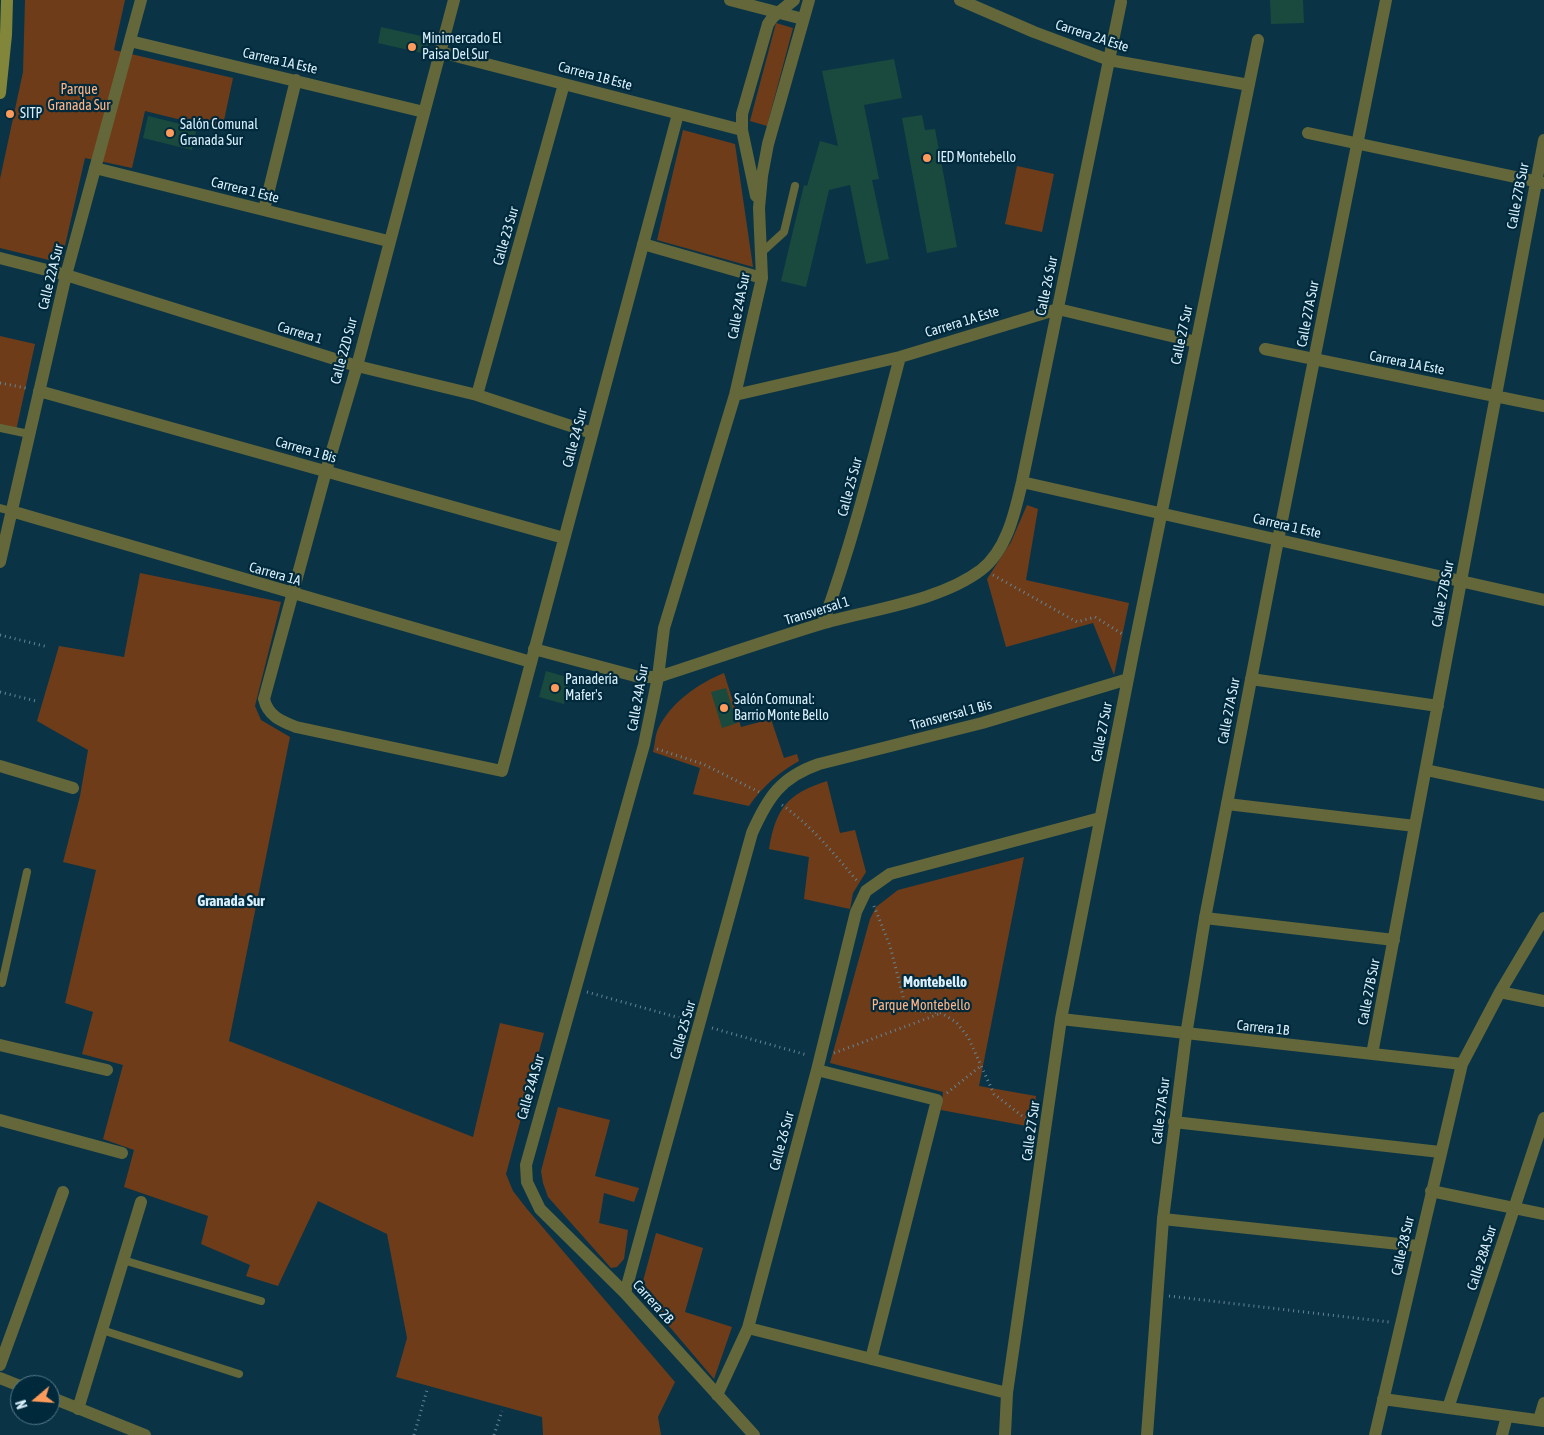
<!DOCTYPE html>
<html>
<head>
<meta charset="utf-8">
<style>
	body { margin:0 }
	#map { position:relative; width:1544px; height:1435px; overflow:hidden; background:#0a3446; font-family:"Asap Condensed",sans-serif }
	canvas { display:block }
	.north { position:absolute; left:10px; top:1375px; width:50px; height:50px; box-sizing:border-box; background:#002a3c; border:1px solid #577988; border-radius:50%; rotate:252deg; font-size:14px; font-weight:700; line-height:20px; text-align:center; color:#d9effb }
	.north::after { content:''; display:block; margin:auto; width:18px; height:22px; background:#ff9b5a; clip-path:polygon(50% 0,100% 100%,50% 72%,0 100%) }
</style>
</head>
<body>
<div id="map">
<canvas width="1544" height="1435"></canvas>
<div class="north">N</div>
</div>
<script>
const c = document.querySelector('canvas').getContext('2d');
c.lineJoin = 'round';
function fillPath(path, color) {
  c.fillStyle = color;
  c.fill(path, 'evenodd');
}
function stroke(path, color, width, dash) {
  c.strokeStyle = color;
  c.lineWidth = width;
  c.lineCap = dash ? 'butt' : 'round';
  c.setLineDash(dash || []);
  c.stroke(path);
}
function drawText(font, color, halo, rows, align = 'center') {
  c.font = font + ' "Asap Condensed",sans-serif';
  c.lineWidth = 4.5;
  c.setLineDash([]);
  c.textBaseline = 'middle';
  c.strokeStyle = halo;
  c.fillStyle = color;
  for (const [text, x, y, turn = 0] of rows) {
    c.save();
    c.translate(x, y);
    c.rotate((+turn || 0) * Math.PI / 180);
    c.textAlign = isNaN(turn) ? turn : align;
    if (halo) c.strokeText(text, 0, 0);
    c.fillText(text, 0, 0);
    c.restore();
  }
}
const green = new Path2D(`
	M25,0h100l-11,50 119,28 -11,52 -77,-19 -13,57 -47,-10 -24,105 -61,-15v-69l23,-107z
	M776,23l17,5 -26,98 -17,-5z
	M683,130l52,14 18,123 -96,-27z
	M1017,166l37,8 -12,58 -37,-8z
	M0,336l35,8 -19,87 -16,-3z
	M1027,505l11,4 -12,71 103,23 -15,72 -21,-52 -87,24 -19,-68 24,-37z
	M140,573l141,29 -26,104 6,14 29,17 -61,304 244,96 27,-114 44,10 -38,141 7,17 14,18 148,173 -17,35 3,18h-118l-1,-18 -146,-40 11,-39 -20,-104 -69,-33 -40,85 -32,-10 4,-11 -49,-21 7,-28 -84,-29 10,-37 -31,-11 20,-74 -41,-11 11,-42 -28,-9 31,-133 -33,-8 17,-66 8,-46 -51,-29 22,-75 65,11z
	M724,673l17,54 30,-8 13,39 13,-4 2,7c-21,12 -36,25 -50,45l-56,-12 7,-26 -47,-16c2,-7 2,-17 5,-23 13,-27 41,-46 66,-56z
	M827,781l13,52 15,-3 11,42 -13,21 -3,16 -46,-10 5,-42 -40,-8c7,-41 18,-55 58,-68z
	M1024,857l-45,229 57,10 -4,31 -91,-17 2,-18 -113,-29 40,-144 6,-12 22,-17z
	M558,1107l52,13 -15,56 44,12 -5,14 -30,-9 -5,30 29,7 -4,29 -7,8 -6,1 -63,-71 -5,-14 -2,-12z
	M656,1233l47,15 -18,64 47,15 -18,52 -74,-87z`);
const building = new Path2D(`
	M1270,0h33l1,23 -33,1z
	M381,27l49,11 -4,16 -48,-11z
	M894,59l8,39 -38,7 15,74 -7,1 17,79 -23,5 -16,-79 -21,5 -23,97 -25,-6 23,-96 3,1 13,-45 18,5 -16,-75z
	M922,115l3,15 10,-1 22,118 -30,6 -25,-135z
	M148,116l49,12 -5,22 -49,-12z
	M546,671l24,7 -6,26 -25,-7z
	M726,688l11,35 -15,5 -11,-36z`);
const path = new Path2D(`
	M0,383l26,5
	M993,575l84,47 18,-5 29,18
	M0,635l48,12
	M0,692l36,9
	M657,749l46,15 56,28
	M782,805c30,21 52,49 76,77
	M874,906l16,40 15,58 8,6 28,3 15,9 12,15 26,57 37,29
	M587,992l100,28
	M712,1028l95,27
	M834,1053l105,-39
	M947,1093l35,-28
	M1169,1296l220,26
	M414,1435l13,-45
	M494,1435l8,-24`);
const service = new Path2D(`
	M761,253l23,-21 11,-46
	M0,428l29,6
	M0,508l11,3
	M0,982l2,1 25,-111
	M123,1260l138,41
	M102,1330l137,44`);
const minor = new Path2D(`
	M454,0l-97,366 -31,105 -62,228c4,17 17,22 32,28l206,44 176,-657
	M730,0l73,19
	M960,0l74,32 75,28 140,25
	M130,41l294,71
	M440,52l302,78
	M1308,133l235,50
	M95,168l293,73
	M756,196l-14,-66v-16l26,-90 5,-7 21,-17
	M264,210l32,-130
	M643,244l119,34
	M0,258l66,17 291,91 120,29 115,38
	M1265,349l279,57
	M39,391l525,147
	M477,395l87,-311
	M735,395l165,-38 158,-48 138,33
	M1022,482l522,118
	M11,511l520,151
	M0,562l66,-287 75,-275
	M823,623c32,-87 53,-176 77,-266
	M534,649l105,28h19c55,-18 110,-37 166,-54 49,-14 116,-22 157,-53 26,-20 34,-58 41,-88l99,-480
	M1251,679l187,27
	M0,766l73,22
	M1426,770l118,25
	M1227,804l188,22
	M1205,918l189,22
	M1500,992l44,9
	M1061,1019l401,45
	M0,1045l107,25
	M1372,1054l172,-914
	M817,1070l120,30 -66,259
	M0,1120l122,33
	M1174,1122l266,30
	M1431,1191l113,23
	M1163,1219l255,27
	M625,1293l127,-460c16,-36 29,-56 67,-69l163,-41 146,-44
	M748,1328l259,65
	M0,1365l63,-173
	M0,1378l20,8
	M717,1395l31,-67 69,-258 39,-158 10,-21 24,-17 210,-56
	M50,1397l95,38
	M1383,1399l161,22
	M1448,1408l96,-290
	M78,1409l63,-207
	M1539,1420l5,-17
	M754,1435l-129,-142 -85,-84 -13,-27 -1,-17 118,-420 14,-68 6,-49 71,-233 27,-117 -3,-70 3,-32 6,-32 41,-144
	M1005,1435l2,-42 54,-374 74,-376 123,-603
	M1375,1435l87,-371 38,-72 44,-74
	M1502,1435l5,-19`);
const tertiary = new Path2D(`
	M1147,1435l16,-216 23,-184 19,-117 73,-378 108,-540`);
const secondary = new Path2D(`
	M0,93l6,-58 1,-35`);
const markers = [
	[412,47,5,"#ff9b5a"],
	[10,114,5,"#ff9b5a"],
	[170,133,5,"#ff9b5a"],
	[927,158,5,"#ff9b5a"],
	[555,688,5,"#ff9b5a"],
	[724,708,5,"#ff9b5a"]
];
const streetNames = [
	["Carrera 2A Este",1092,36,18],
	["Carrera 1A Este",280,61,13],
	["Carrera 1B Este",595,76,15],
	["Carrera 1 Este",245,190,14],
	["Calle 27B Sur",1518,196,-79],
	["Calle 23 Sur",506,236,-74],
	["Calle 22A Sur",51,277,-76],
	["Calle 26 Sur",1047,286,-78],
	["Calle 24A Sur",739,306,-79],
	["Calle 27A Sur",1308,314,-79],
	["Carrera 1A Este",962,322,-17],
	["Carrera 1",300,333,17],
	["Calle 27 Sur",1182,335,-78],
	["Calle 22D Sur",344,351,-75],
	["Carrera 1A Este",1407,363,11],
	["Calle 24 Sur",575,438,-75],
	["Carrera 1 Bis",306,450,16],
	["Calle 25 Sur",850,487,-75],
	["Carrera 1 Este",1287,526,13],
	["Carrera 1A",275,574,16],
	["Calle 27B Sur",1443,594,-79],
	["Transversal 1",817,611,-17],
	["Calle 24A Sur",638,698,-80],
	["Calle 27A Sur",1229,711,-79],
	["Transversal 1 Bis",951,715,-15],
	["Calle 27 Sur",1102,732,-79],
	["Calle 27B Sur",1369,992,-79],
	["Carrera 1B",1263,1028,6],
	["Calle 25 Sur",683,1030,-74],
	["Calle 24A Sur",531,1087,-74],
	["Calle 27A Sur",1161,1111,-83],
	["Calle 27 Sur",1031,1131,-82],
	["Calle 26 Sur",782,1141,-75],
	["Calle 28 Sur",1403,1246,-77],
	["Calle 28A Sur",1482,1258,-72],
	["Carrera 2B",653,1302,48]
];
const poiNames = [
	["Minimercado El",422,39],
	["Paisa Del Sur",422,55],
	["SITP",20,114],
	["Salón Comunal",180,125],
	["Granada Sur",180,141],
	["IED Montebello",937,158],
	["Panadería",565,680],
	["Mafer's",565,696],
	["Salón Comunal:",734,700],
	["Barrio Monte Bello",734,716]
];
const parkNames = [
	["Parque",79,90],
	["Granada Sur",79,106],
	["Parque Montebello",921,1006]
];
const neighbourhoodNames = [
	["Granada Sur",231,901],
	["Montebello",935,982]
];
fillPath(green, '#6e3c19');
fillPath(building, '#194a3d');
stroke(path, '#648595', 3, [1, 4]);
stroke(service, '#64673a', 8);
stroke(minor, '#64673a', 12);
stroke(tertiary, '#64673a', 12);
stroke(secondary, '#82863a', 12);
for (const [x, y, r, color] of markers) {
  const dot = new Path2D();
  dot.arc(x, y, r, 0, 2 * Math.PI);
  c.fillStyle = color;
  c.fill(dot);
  stroke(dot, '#002a3c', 2);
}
drawText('14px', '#d9effb', '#002a3c', streetNames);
drawText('14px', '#d9effb', '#002a3c', poiNames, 'left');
drawText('14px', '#feb486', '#002a3c', parkNames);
drawText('bold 15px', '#d9effb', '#002a3c', neighbourhoodNames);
</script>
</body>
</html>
